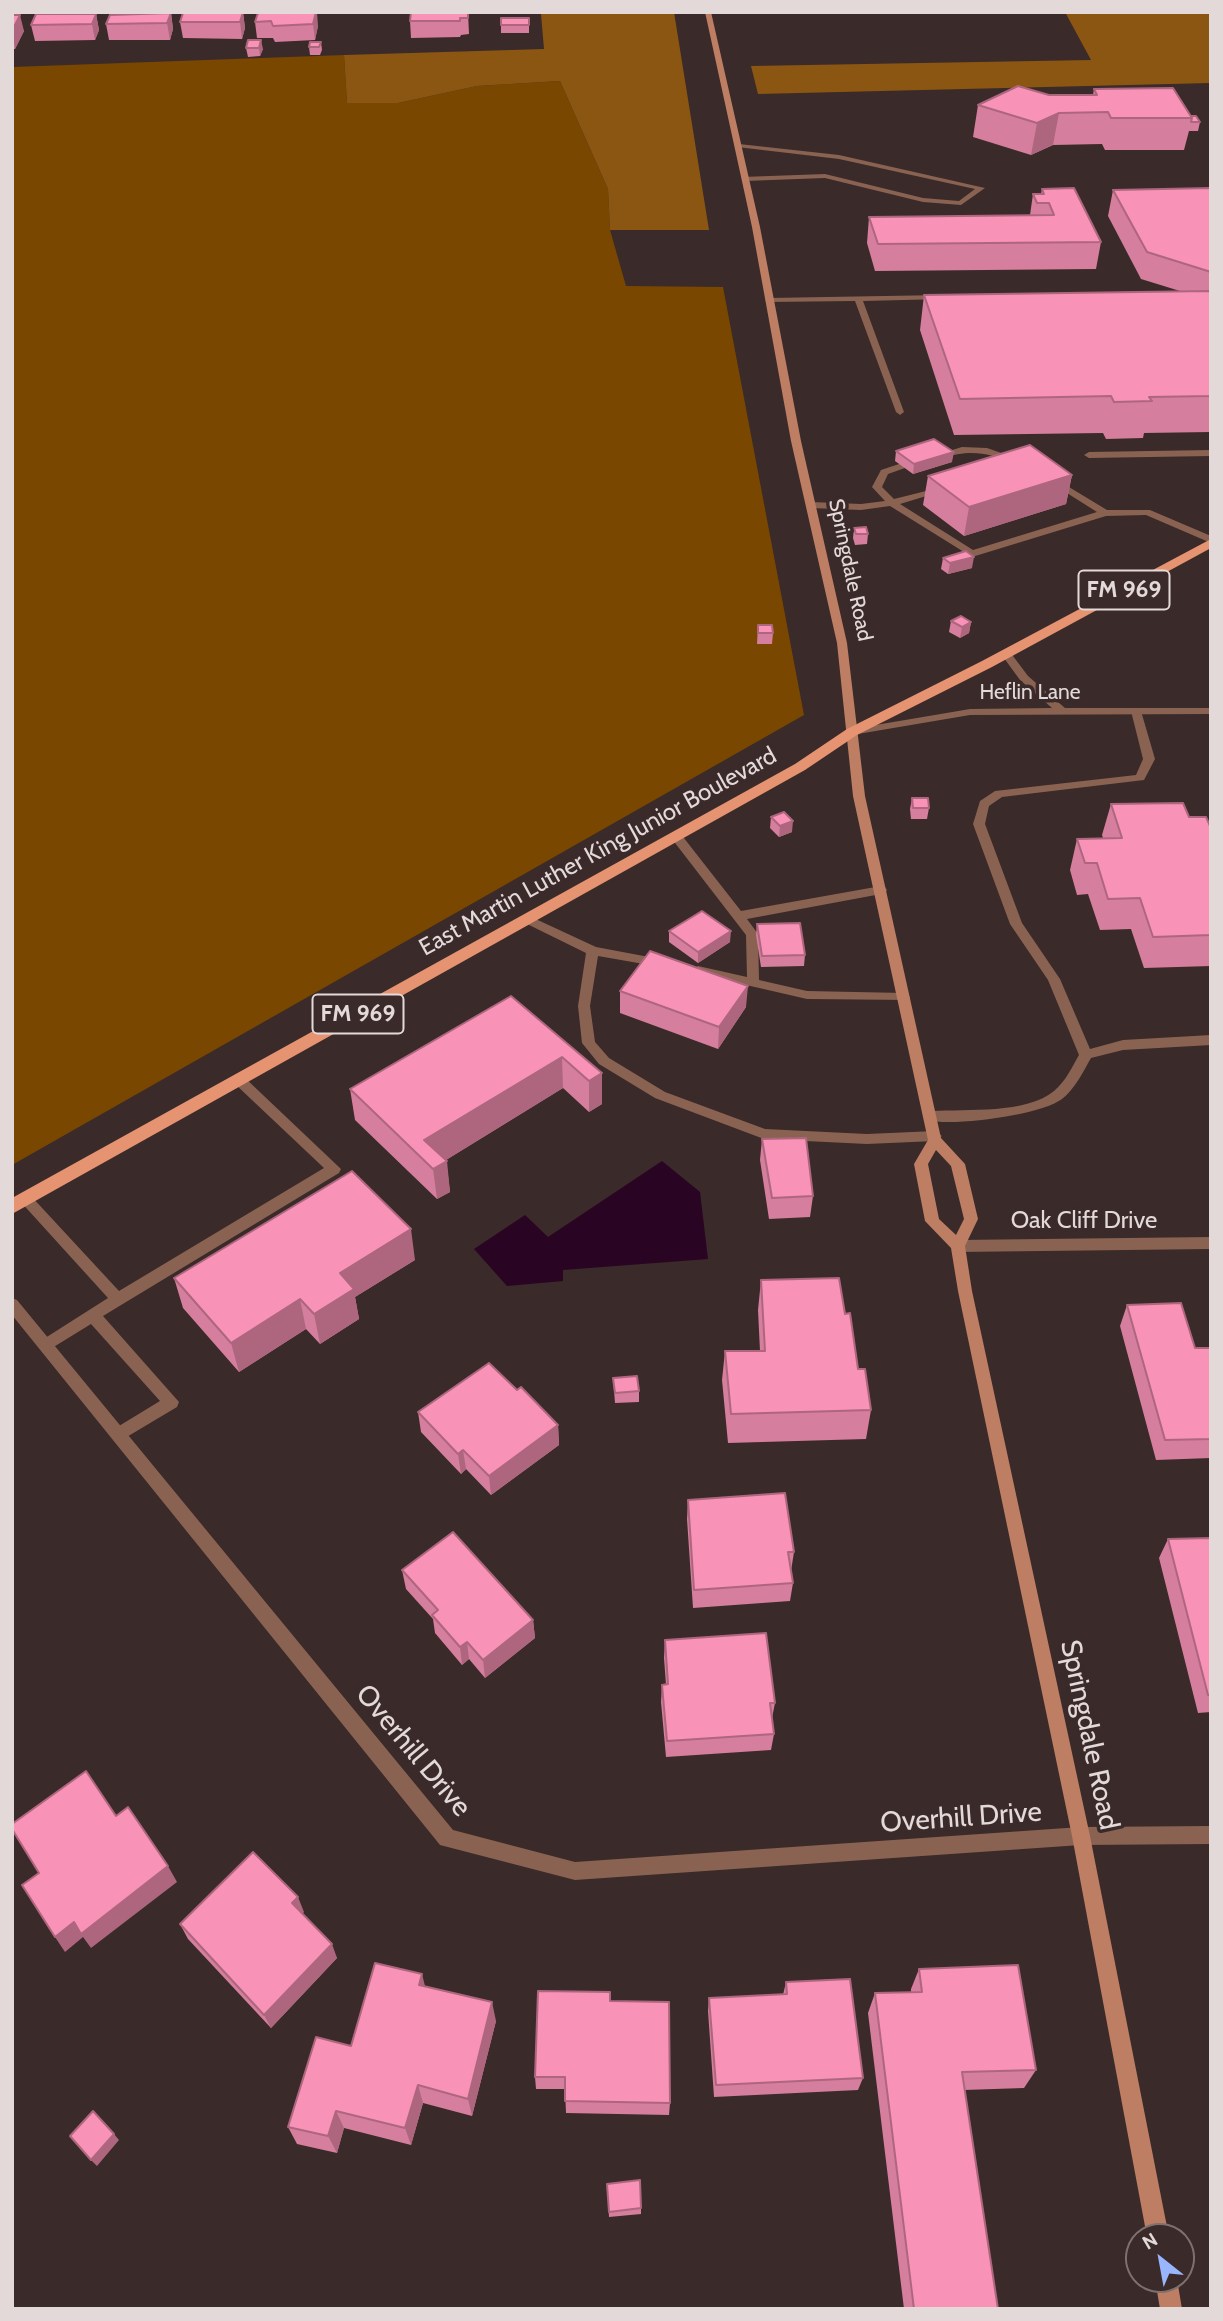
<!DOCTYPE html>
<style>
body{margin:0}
#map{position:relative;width:1223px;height:2321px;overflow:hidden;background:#3a2a29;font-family:Cabin,sans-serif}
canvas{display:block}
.frame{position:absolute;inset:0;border:14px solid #e4d9d9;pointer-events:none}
.north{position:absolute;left:1125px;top:2223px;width:70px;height:70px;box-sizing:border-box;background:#3a2a29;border:2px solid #7e706f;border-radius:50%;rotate:329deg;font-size:19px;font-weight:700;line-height:28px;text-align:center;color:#e4d9d9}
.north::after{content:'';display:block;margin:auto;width:24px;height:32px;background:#99b5fd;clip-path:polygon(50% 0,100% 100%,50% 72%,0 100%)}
</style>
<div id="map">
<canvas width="1223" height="2321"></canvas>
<div class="frame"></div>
<div class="north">N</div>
</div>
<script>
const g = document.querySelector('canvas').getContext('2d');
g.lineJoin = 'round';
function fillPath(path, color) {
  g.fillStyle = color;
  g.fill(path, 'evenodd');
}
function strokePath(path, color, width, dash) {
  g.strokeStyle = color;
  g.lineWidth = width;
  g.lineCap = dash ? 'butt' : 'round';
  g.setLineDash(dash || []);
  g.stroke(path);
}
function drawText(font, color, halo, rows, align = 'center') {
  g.font = font + ' Cabin,sans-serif';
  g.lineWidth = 7;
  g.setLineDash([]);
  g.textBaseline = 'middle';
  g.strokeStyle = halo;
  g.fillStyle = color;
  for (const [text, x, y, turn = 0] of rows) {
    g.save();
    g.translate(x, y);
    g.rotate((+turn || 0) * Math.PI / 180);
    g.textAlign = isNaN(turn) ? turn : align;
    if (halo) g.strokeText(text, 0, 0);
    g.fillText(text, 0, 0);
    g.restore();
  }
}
fillPath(new Path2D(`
 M344 55 347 103H398L477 86 560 81 608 189 610 230 626 286 723 287 804 715 12 1165V67Z`), '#794700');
fillPath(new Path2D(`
 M594 12H674L709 230H610L608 189 560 81 477 86 398 103H347L344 55 544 49 541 14Z
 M1065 12H1211V83L758 94 751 66 1091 60Z`), '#8b5612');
fillPath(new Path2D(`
 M662 1161 700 1192 708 1259 563 1270V1281L507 1286 474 1249 525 1215 548 1237Z`), '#2a0423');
fillPath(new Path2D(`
 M739 144 839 155 985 188 961 205 923 202 825 178 745 181 742 177 825 174 923 198 959 201 975 189 839 159 737 147Z
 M942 295H945V299L863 301 904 412 900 415 896 412 855 301 769 302 765 300 769 298Z
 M962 447 987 448 1021 460 1016 463C986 453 973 449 941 458L936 455Z
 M1211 450V456L1089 458 1084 455 1089 452Z
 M902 463 905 464V468L888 474 882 487 894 499 946 486V490L900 504 973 550 1097 512 1051 483V479L1054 478 1107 510H1150L1211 536V543L1146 515 1106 516 972 557 890 506 861 510 811 508 806 505 811 502 861 504 885 501 872 487 881 470Z
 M1136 708 1141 711 1155 759 1144 780 1002 797 989 806 985 824 1022 923 1060 979 1090 1049 1123 1040 1211 1035V1045L1123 1050 1091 1058C1083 1072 1075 1089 1062 1099 1041 1115 953 1127 927 1120L925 1116 932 1111C967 1109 1026 1114 1054 1091 1066 1081 1072 1067 1079 1055L1048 980 1010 924 973 824 980 801 995 791 1136 775 1143 759 1131 711Z
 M676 832 680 833 741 911 881 886 885 887 887 890 885 893 881 894 747 919 758 934 759 980 807 991 904 993 910 997 909 1000 807 999 694 973 692 970 698 966 747 977 746 935 672 839V833Z
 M527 915 596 947 665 960 667 963 665 966 661 967 598 956 590 1006 595 1042 609 1058 665 1092 765 1129 867 1134 935 1131 942 1136 935 1141 867 1144 764 1139 655 1098 599 1064 582 1043 578 1006 586 953 523 922 521 919Z
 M239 1075 244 1077 341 1169 339 1173 103 1316 179 1402 177 1407 120 1441 114 1439 112 1434 114 1429 160 1401 91 1324 52 1348 47 1350 42 1348 39 1344 42 1340 108 1298 19 1200 21 1196H31L119 1291 324 1168 234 1083 232 1080Z`), '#8a6251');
fillPath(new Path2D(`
 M1211 1237V1249L958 1252 953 1250 951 1246 953 1242 958 1240Z
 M12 1298 17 1300 453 1830 575 1862 1081 1827 1211 1826V1844L1081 1845 575 1880 440 1845 12 1315Z`), '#8a6251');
fillPath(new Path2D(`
 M1006 651 1010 652 1028 676 1065 708H1211V714L970 715 852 735 846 732 852 729 970 709 1052 708 1020 680 1001 654Z`), '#8a6251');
fillPath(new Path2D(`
 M705 12H711L760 227 801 441 847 643 865 796 941 1138 965 1164 978 1219 965 1246 972 1291 1090 1836 1169 2237H1147L1072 1836 958 1291 951 1248 925 1221 914 1164 928 1140 853 796 837 643 791 441 752 227ZM936 1150 951 1166 964 1219 956 1235 939 1219 928 1164Z
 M1155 2279H1177L1182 2309H1160Z`), '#bd7e63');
fillPath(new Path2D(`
 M1211 539V548L992 667 857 735 805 770 12 1214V1198L795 764 847 729 982 661Z`), '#e59370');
fillPath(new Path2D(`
 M243 12 245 28 242 39 183 38 180 22Z
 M267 12 318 26 315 40 275 42 273 38H257L255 22Z
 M468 12 469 34 461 35 460 37 411 38 410 21Z
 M171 13 173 29 170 40H109L106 24Z
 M96 14 99 30 95 40 35 41 31 25Z
 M12 15 24 31 15 49H12Z
 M501 18H529V33H501Z
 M248 40 263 49 260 56 248 57 246 48Z
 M321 42 322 50 320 55H310L309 47Z
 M1094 89 1191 116 1200 122 1198 131H1189L1184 150H1105L1102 144 1053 145 1031 155 973 137 978 105 1049 95H1093Z
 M1211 188V432L1144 433 1143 438 1106 439 1103 433 954 435 920 330 924 295 1180 291 1141 279 1108 216 1113 190Z
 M1042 189 1101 242 1096 269 875 271 867 243 869 217 1030 215 1033 194H1041Z
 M896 451 952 462 913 474 895 461Z
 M1072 475 1066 504 964 536 923 505 928 476Z
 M854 528 868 534 867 544 855 545 853 538Z
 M943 558 972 568 948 574 941 569Z
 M951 621 971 622 969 633 960 638 949 632Z
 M758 625 773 633 772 644H757Z
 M912 798 929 808 927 819H911L910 809Z
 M1111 804 1189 817 1211 828V966L1144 968 1131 929 1100 930 1088 894 1077 895 1070 870 1077 839 1103 838 1102 835Z
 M771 817 792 832 779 837 770 828Z
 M757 924 805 955 804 966 761 967 756 935Z
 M669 931 730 942 698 963 669 942Z
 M620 991 746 1007 718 1049 620 1013Z
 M511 996 602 1073V1104L589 1112 563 1088 446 1160 450 1192 437 1199 355 1120 350 1089Z
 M762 1139 813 1196 810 1217 769 1219 760 1160Z
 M415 1260 355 1297 359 1319 320 1344 306 1329 239 1372 183 1308 174 1278Z
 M761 1280 845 1314 858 1369 871 1410 866 1439 728 1443 722 1380 725 1351H760L758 1310Z
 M1127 1305 1195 1348H1211V1458L1156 1460 1120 1326Z
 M613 1378 639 1391V1402L615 1403Z
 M517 1390 558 1425 559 1445 491 1495 466 1469 461 1474 421 1432 418 1412Z
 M688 1500 794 1552 791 1571 793 1583 790 1601 693 1608 687 1519Z
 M1211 1538V1712L1198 1713 1159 1558 1168 1539Z
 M402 1570 533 1620 535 1638 485 1678 469 1659 462 1665 435 1633 433 1619 406 1589Z
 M665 1640 775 1703 772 1718 774 1734 771 1750 666 1757 661 1702 662 1685H666L664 1658Z
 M304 1912 302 1913 337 1958 271 2028 188 1939 180 1924Z
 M919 1969 1036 2070 1024 2088 964 2090 998 2309H904L868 2013 875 1993 911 1992V1989Z
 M786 1982 863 2078 858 2090 714 2097 708 2011 709 1998 783 1995Z
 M425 1987 496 2021 472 2116 423 2103 411 2145 344 2128 337 2153 297 2144 288 2127 351 2046Z
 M610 2001 670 2103 669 2115 566 2113 565 2089H536L535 2077Z
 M607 2184 641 2208V2214L609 2217Z`), '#d57e9d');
fillPath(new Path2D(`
 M243 12 245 28 242 39 240 22Z
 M316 12H317L318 26 315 40 313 24Z
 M171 13 173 29 170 40 167 23Z
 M96 14 99 30 95 40 92 24Z
 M20 15 24 31 15 49 12 31Z
 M261 40 263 49 260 56 259 48Z
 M1059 113 1053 145 1031 155 1037 123Z
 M954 452 952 462 913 474 914 464Z
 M1072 475 1066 504 964 536 969 507Z
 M974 557 972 568 948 574 950 563Z
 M971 622 969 633 960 638 962 627Z
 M793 821 792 832 779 837 780 826Z
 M731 931 730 942 698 963V952Z
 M748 986 746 1007 718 1049 719 1027Z
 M562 1057 563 1088 433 1168 424 1140Z
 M602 1073V1104L589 1112V1081Z
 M447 1161 450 1192 437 1199 433 1169Z
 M411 1229 415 1260 355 1297 359 1319 320 1344 314 1314 340 1273Z
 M300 1299 306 1329 239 1372 231 1343Z
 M558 1425 559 1445 491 1495 489 1476Z
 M463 1450 466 1469 461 1474 458 1454Z
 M533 1620 535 1638 485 1678 483 1660Z
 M467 1642 469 1659 462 1665 460 1647Z
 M168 1866 177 1882 91 1948 83 1937 65 1952 55 1937 74 1922Z
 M298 1897 304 1912 298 1918 292 1903Z
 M332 1944 337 1958 271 2028 264 2015Z
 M422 1974 427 1994 419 1985Z
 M492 2002 496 2021 472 2116 468 2099Z
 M418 2085 423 2103 411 2145 405 2128Z
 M336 2111 344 2128 337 2153 328 2136Z
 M114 2134 119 2140 97 2166 91 2160Z`), '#ae667f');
const building = new Path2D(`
 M243 12 240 22H180L183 13Z
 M316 12 313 24 273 26 271 21 255 22 258 13Z
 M411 12H468V18H460V21H410Z
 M171 13 167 23 106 24 110 15Z
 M36 14H96L92 24 31 25Z
 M12 15H20L12 31Z
 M501 18H529V25H501Z
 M248 40H261L259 48H246Z
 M310 42H321L319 47H309Z
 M1018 86 1049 95H1097L1094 89 1173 88 1192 118H1111L1108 112 1059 113 1037 123 978 105Z
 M1191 116H1196L1200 122H1191L1192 118Z
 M1074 188 1101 242 878 244 869 217 1054 215 1049 203H1037L1033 194H1044L1042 189Z
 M1211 188V272L1147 252 1113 190Z
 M1209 291 1211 294V396L1149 397 1152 401 1114 402 1111 396 960 399 924 295Z
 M934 439 954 452 914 464 896 451Z
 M1030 445 1072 475 969 507 928 476Z
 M866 527 868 534H856L854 528Z
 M966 551 974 557 950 563 943 558Z
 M961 616 971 622 962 627 951 621Z
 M758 625H772L773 633H758Z
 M912 798H928L929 808H913Z
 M1183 803 1189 817H1206L1211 828V935L1153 937 1140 898 1108 899 1097 863H1085L1077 839 1122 838 1111 804Z
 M784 812 793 821 780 826 771 817Z
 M702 911 731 931 698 952 669 931Z
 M800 923 805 955 762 956 757 924Z
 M650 951 748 986 719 1027 620 991Z
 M511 996 602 1073 589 1081 562 1057 424 1140 447 1161 433 1169 350 1089Z
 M806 1138 813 1196 772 1198 762 1139Z
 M352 1171 411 1229 340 1273 354 1289 314 1314 300 1299 231 1343 174 1278Z
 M839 1278 845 1314 850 1313 858 1369H865L871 1410 731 1414 725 1351H765L761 1280Z
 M1181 1303 1195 1348H1211V1439L1165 1440 1127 1305Z
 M489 1363 517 1390 521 1387 558 1425 489 1476 463 1450 458 1454 418 1412Z
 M637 1376 639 1391 615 1393 613 1378Z
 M785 1493 794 1552H788L793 1583 694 1590 688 1500Z
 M453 1532 533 1620 483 1660 467 1642 460 1647 432 1615 438 1610 402 1570Z
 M1211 1538V1695H1208L1168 1539Z
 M766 1633 775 1703H770L774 1734 667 1741 662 1685 668 1684 665 1640Z
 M86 1771 116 1816 128 1807 168 1866 81 1934 74 1922 55 1937 22 1885 39 1873 12 1829V1824Z
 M253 1852 298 1897 292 1903 332 1944 264 2015 180 1924Z
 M375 1963 422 1974 419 1985 492 2002 468 2099 418 2085 405 2128 336 2111 328 2136 288 2127 316 2037 351 2046Z
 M1018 1965 1036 2070 962 2072 998 2309H914L875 1993 922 1992 919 1969Z
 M850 1979 863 2078 716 2085 709 1998 787 1994 786 1982Z
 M538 1991 610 1992V2001L669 2002 670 2103 565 2101V2077H535Z
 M93 2111 114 2134 91 2160 70 2136Z
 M640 2180 641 2208 609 2212 607 2184Z`);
fillPath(building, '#f892b6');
strokePath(building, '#ae667f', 2);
drawText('21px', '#e4d9d9', '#3a2a29', [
 ["Springdale Road",850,570,78],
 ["Heflin Lane",1030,693]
]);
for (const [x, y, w] of [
 [1124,590,91],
 [358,1014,91]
]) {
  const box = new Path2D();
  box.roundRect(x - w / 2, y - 19.5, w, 39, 5);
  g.fillStyle = '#3a2a29';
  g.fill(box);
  strokePath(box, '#e4d9d9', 2);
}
drawText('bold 23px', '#e4d9d9', null, [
 ["FM 969",1124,590],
 ["FM 969",358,1014]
]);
drawText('24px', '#e4d9d9', '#3a2a29', [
 ["East Martin Luther King Junior Boulevard",598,852,-29],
 ["Oak Cliff Drive",1084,1221]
]);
drawText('28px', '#e4d9d9', '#3a2a29', [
 ["Springdale Road",1089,1735,78],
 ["Overhill Drive",413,1751,50],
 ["Overhill Drive",961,1818,-4]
]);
</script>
